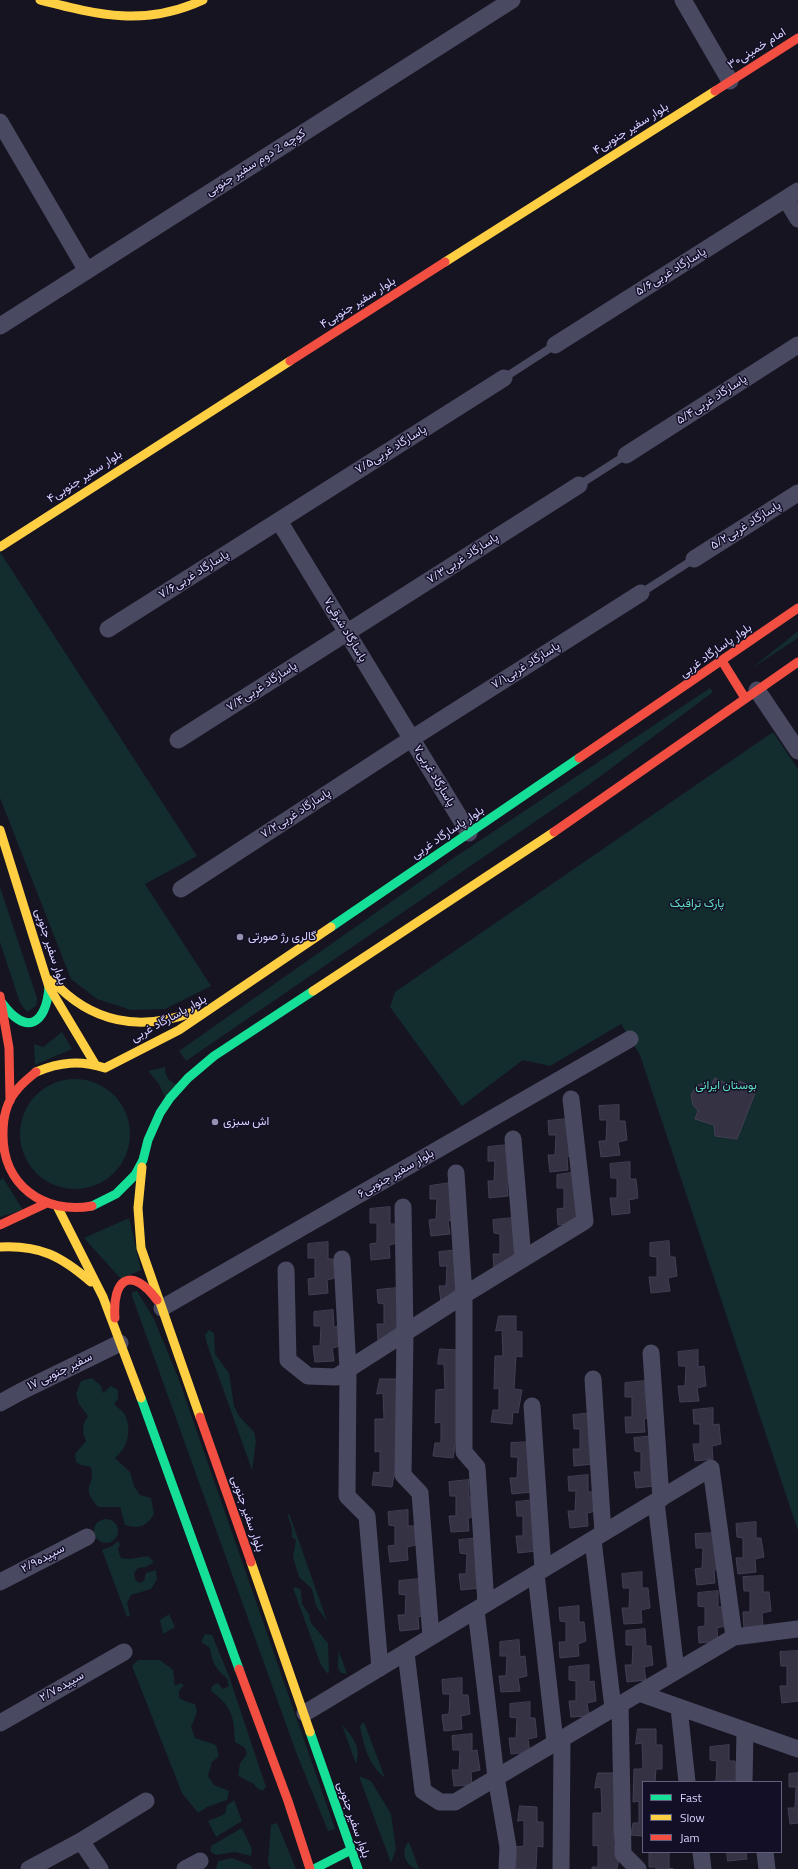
<!DOCTYPE html>
<meta charset="utf-8">
<style>
body{margin:0}
#map{position:relative;width:798px;height:1869px;overflow:hidden;background:#161421;font-family:"Titillium Web",sans-serif}
canvas{display:block}
.legend{position:absolute;left:642px;top:1781px;width:140px;height:72px;box-sizing:border-box;background:#130f26;border:1px solid #625e7d;margin:0;padding:5px 7px;list-style:none;font-size:12px;color:#d9d4ff}
.legend li{display:flex;align-items:center;gap:8px;height:20px}
.legend b{width:20px;border:1px solid #625e7d}
</style>
<div id="map">
<canvas width="798" height="1869"></canvas>
<ul class="legend">
<li><b style="height:5px;background:#16e098"></b>Fast</li>
<li><b style="height:5px;background:#ffcf43"></b>Slow</li>
<li><b style="height:5px;background:#f24e42"></b>Jam</li>
</ul>
</div>
<script>
const g = document.querySelector('canvas').getContext('2d');
g.lineJoin = 'round';
function fillPath(path, color) {
  g.fillStyle = color;
  g.fill(path, 'evenodd');
}
function strokePath(path, color, width, dash) {
  g.strokeStyle = color;
  g.lineWidth = width;
  g.lineCap = dash ? 'butt' : 'round';
  g.setLineDash(dash || []);
  g.stroke(path);
}
function drawText(font, color, halo, rows, align = 'center') {
  g.font = font + ' "Titillium Web",Vazirmatn,sans-serif';
  g.lineWidth = 3;
  g.setLineDash([]);
  g.textBaseline = 'middle';
  g.strokeStyle = halo;
  g.fillStyle = color;
  for (const [text, x, y, turn = 0] of rows) {
    g.save();
    g.translate(x, y);
    g.rotate((+turn || 0) * Math.PI / 180);
    g.textAlign = isNaN(turn) ? turn : align;
    if (halo) g.strokeText(text, 0, 0);
    g.fillText(text, 0, 0);
    g.restore();
  }
}
fillPath(new Path2D(`
 M0 552 197 856 145 884 211 986 165 1009 131 1010 97 999 71 979 0 798Z
 M798 631V638L752 668Z
 M710 688 713 692 590 784 186 1061 179 1051 455 857Z
 M773 732 798 769V1531L640 1055 621 1024 550 1066 523 1060 462 1106 390 1007 395 992Z
 M0 887 37 998 36 1006 27 1012 20 1003 0 942Z
 M62 1032 72 1049 35 1065 34 1044 43 1047Z
 M165 1067C165 1077 168 1080 177 1085L165 1097 159 1084 148 1071Z
 M20 1134a55 55 0 1 1 110 0a55 55 0 1 1-110 0Z
 M3 1178 23 1210 0 1217V1180Z
 M129 1218 141 1270 121 1279 84 1238Z
 M137 1291 154 1319 178 1377 335 1829 328 1831 296 1752 132 1296V1292Z
 M209 1330 214 1333 215 1354 229 1373 234 1406 239 1416 254 1432 256 1442 252 1470 207 1344 205 1335Z
 M92 1378 101 1386 103 1393 111 1386 118 1390V1399L114 1404C117 1407 123 1411 125 1415 132 1431 128 1447 115 1458L130 1472 134 1486 140 1495 151 1498 154 1514C146 1527 140 1529 125 1525L120 1507H98C79 1485 96 1488 91 1467L81 1465 76 1462 75 1454 86 1441C82 1431 82 1425 88 1416L79 1404 76 1394 81 1381Z
 M289 1513 327 1621 316 1606 312 1589 299 1577 293 1557 296 1540 292 1537V1528L288 1516Z
 M94 1531a12 12 0 1 1 24 0a12 12 0 1 1-24 0Z
 M118 1541 120 1544 118 1550 121 1558 130 1559 148 1556 154 1562 146 1567 138 1568 134 1573 135 1579 139 1583 144 1581 146 1573 156 1570 157 1579 151 1589 131 1595 127 1603 130 1616 127 1617 102 1550 112 1546Z
 M296 1587 301 1590 302 1604 309 1614 311 1623 328 1643 329 1673H327L321 1665 293 1588Z
 M169 1614 175 1627 163 1634 160 1620Z
 M205 1634 212 1635 229 1676 266 1787 262 1791 256 1787 254 1784 238 1776 240 1763 247 1754 245 1748 235 1742C234 1717 232 1706 211 1691L212 1686 218 1683 223 1689 229 1686 227 1678C216 1670 212 1662 210 1648L201 1642Z
 M338 1649 347 1674 341 1673C335 1665 340 1658 338 1649Z
 M138 1660H160L173 1670 175 1686 180 1683 184 1685 179 1691V1698L187 1702 195 1704 197 1712 191 1727 195 1738 216 1745 219 1756 212 1762 208 1776 214 1785 229 1791 227 1800 207 1807 198 1813 182 1793 132 1666Z
 M364 1722 385 1778C369 1766 363 1744 360 1726Z
 M342 1725C354 1737 361 1748 356 1764Z
 M359 1776 371 1781 391 1814 396 1849 391 1863Z
 M234 1800 242 1821 216 1837 208 1821 225 1814 227 1805Z
 M277 1823 296 1869H271L268 1863 271 1825Z
 M242 1828 252 1849 251 1856 235 1852 216 1855 211 1852V1846Z
 M409 1842 419 1869C406 1869 399 1850 409 1842Z
 M232 1858 250 1865 253 1869H216L218 1861Z`), '#132c2d');
const building = new Path2D(`
 M715 1078 736 1088 739 1081 757 1088 737 1139 715 1136 714 1125 695 1119 698 1111 693 1105 691 1095 696 1086 703 1083 711 1085Z
 M619 1105V1121H625L627 1140 618 1142 620 1155 601 1157 599 1141H606L607 1120H600L599 1106Z
 M568 1119 576 1155 567 1157 568 1170 550 1172 548 1155H555L556 1135H549L548 1121Z
 M508 1145 515 1181 507 1183 508 1196 489 1198 488 1181H494L495 1161H488V1147Z
 M630 1162V1179H636L638 1198 629 1200 630 1213 612 1215 610 1198H617V1178H611L610 1164Z
 M577 1172V1223L558 1225 557 1209 564 1208V1188H557V1175Z
 M450 1183 457 1219 448 1221 450 1234 431 1236 429 1220 436 1219 437 1199H430V1186Z
 M390 1207V1224H395L397 1243 389 1245 390 1258 371 1260 370 1244 377 1243V1223H370V1209Z
 M513 1218 520 1253 512 1255 513 1268 494 1270 493 1254H500V1234L494 1233 493 1220Z
 M669 1241 670 1257H675L677 1276 668 1278 670 1291 651 1293 649 1277H657V1257L650 1256V1243Z
 M328 1242V1259H333L335 1278 327 1280 328 1293 309 1295 308 1279 315 1278V1258H308V1244Z
 M459 1250V1301L441 1302 439 1286H446L447 1266H440L439 1252Z
 M397 1288 405 1324 396 1326 397 1338 378 1340 377 1324H384V1304L378 1303 377 1290Z
 M333 1310 334 1327 339 1326 341 1346 332 1348 334 1361 315 1362 313 1346H320L321 1326H314V1312Z
 M499 1316H516V1331L522 1332V1357L516 1356 514 1389 522 1390 518 1413 513 1412 512 1424 491 1422 493 1410H499V1388L494 1389 495 1356H503L502 1330 496 1331Z
 M440 1349 457 1350 460 1446 455 1445 453 1458 433 1456 435 1443H441V1422L435 1423 436 1390 445 1389 444 1364H438Z
 M698 1350V1367L704 1366 706 1386 697 1388 699 1401 680 1402 678 1386H685L686 1366H679L678 1352Z
 M380 1379H397L399 1475H394L392 1487 372 1485 374 1472 380 1473V1451L375 1452V1419H384L383 1393 377 1394Z
 M645 1381V1398L650 1397 652 1417 644 1419 645 1432 626 1433 625 1417H632V1397H625V1383Z
 M713 1408V1425L719 1424 721 1444 712 1446 713 1459 695 1461 693 1444H700V1424H694L693 1410Z
 M593 1413V1464L574 1466 573 1449H580V1429H574L573 1415Z
 M654 1436V1486L636 1488 634 1472H641V1452L635 1451 634 1438Z
 M531 1442V1492L512 1494 510 1478H517L518 1457H511V1443Z
 M588 1475V1492H594L596 1511 587 1513 588 1526 570 1528 568 1511H575L576 1491H569L568 1477Z
 M469 1480V1497L475 1496 477 1516 468 1518 469 1531 451 1532 449 1516H456V1496H450L449 1482Z
 M536 1500V1551L518 1553 516 1536H523V1516H517L516 1502Z
 M408 1510V1526H414L416 1545 407 1547 408 1560 390 1562 388 1546 395 1545V1526L389 1525 388 1512Z
 M756 1522V1538H761L764 1557 755 1559 756 1572 738 1574 736 1558H743V1538L737 1537 736 1524Z
 M715 1533 723 1568 714 1570 715 1583 697 1585 695 1569 702 1568 703 1548H696L695 1534Z
 M479 1538V1588L461 1590 459 1574H466L467 1554 460 1553 459 1540Z
 M642 1572V1588H648L650 1608 641 1610 642 1623 624 1624 622 1608H629L630 1588H623L622 1574Z
 M763 1576V1592H769L771 1611 762 1613 763 1626 744 1628 743 1612H750V1591H744L743 1577Z
 M419 1579V1595H424L426 1614 418 1617 419 1629 400 1631 398 1615H405L406 1595 399 1594V1581Z
 M718 1591V1607H723L725 1626 717 1628 718 1641 699 1643 698 1627 705 1626V1607L698 1606V1593Z
 M579 1606V1622H584L586 1641 578 1644 579 1656 560 1658 559 1642H566V1622L560 1621 559 1608Z
 M645 1629 646 1646H651L653 1665 644 1667 646 1680 627 1682 625 1665H632L633 1645H626V1631Z
 M519 1640 520 1657 525 1656 527 1676 518 1678 520 1691 501 1692 499 1676H506L507 1656H500V1642Z
 M798 1651V1701L782 1703 780 1686H787V1666H781L780 1652Z
 M589 1665V1682L594 1681 596 1701 587 1703 589 1716 571 1717 569 1701H576V1681L569 1680V1667Z
 M462 1678V1695H468L470 1714 461 1716 462 1729 444 1731 442 1715 449 1714 450 1694H443L442 1680Z
 M530 1702V1718H535L537 1737 528 1739 530 1752 511 1754 509 1738H516L517 1718 510 1717V1704Z
 M638 1729H656V1745H662V1769H656L655 1782H643V1836L631 1835 633 1823H639V1801L633 1802 634 1769H643L642 1743 636 1744Z
 M472 1734V1751L477 1750 480 1770 471 1772 472 1785 454 1786 452 1770H459L460 1750H453L452 1736Z
 M729 1745V1761H735L737 1780 709 1782 716 1781 717 1761 710 1760V1747Z
 M598 1773H615L613 1846 621 1847 617 1869H592V1867H598V1845L593 1846V1813H602L601 1787 595 1788Z
 M798 1773V1823L790 1824 788 1808H795L796 1787H789V1774Z
 M520 1806 537 1807V1822H543V1847L537 1846 536 1869H516V1847L524 1846V1820L518 1821Z
 M669 1852V1868L674 1869H656V1867H649V1853Z
 M727 1852H746L747 1859 728 1861Z`);
fillPath(building, '#343243');
strokePath(building, '#433f54', 1);
strokePath(new Path2D(`
 M504 378 555 345
 M579 485 626 455
 M641 593 694 559`), '#4a4962', 8);
strokePath(new Path2D(`
 M683 0 730 81
 M0 122 87 271
 M786 199 798 219
 M0 326 512 0
 M555 345 798 191
 M626 455 798 345
 M279 521 469 833
 M694 559 798 493
 M108 629 504 378
 M757 690 798 751
 M178 740 579 485
 M181 889 411 739 641 593
 M513 1139 523 1259
 M456 1173 464 1295V1452L477 1467 486 1604
 M403 1207 405 1334 403 1475 420 1493 431 1637
 M342 1259 348 1370 347 1496 367 1516 380 1668
 M286 1270 288 1360 308 1376 336 1377 464 1295 585 1221 571 1099
 M162 1308 630 1039
 M651 1353 661 1499
 M593 1379 603 1533
 M0 1403 20 1392 120 1343
 M532 1406 543 1569
 M656 1502 676 1671
 M593 1540 613 1708
 M536 1574 555 1742
 M0 1582 87 1537
 M476 1610 496 1777 508 1847 507 1869
 M406 1653 423 1791 440 1802H455L734 1637 798 1629
 M639 1693 798 1749
 M620 1704 623 1854 638 1869
 M679 1708 687 1782
 M305 1713 711 1468 734 1637
 M0 1723 124 1652
 M744 1782 745 1731
 M81 1841 100 1869
 M701 1852 703 1869
 M765 1852 767 1869
 M29 1869 81 1841 146 1801
 M185 1869 200 1861
 M561 1869 562 1738`), '#4a4962', 17);
strokePath(new Path2D(`
 M331 927 579 758
 M2 1003C27 1037 46 1024 49 987
 M92 1206 116 1194 135 1175 143 1160 148 1140 160 1113 170 1098 188 1078 214 1056 313 991
 M141 1398 239 1669
 M310 1732 358 1869
 M314 1869 351 1850`), '#16e098', 9);
strokePath(new Path2D(`
 M40 0C99 15 145 27 203 0
 M445 262 715 91
 M0 547 290 361
 M0 830 49 987 95 1064
 M52 980C91 1023 140 1032 193 1012
 M313 991 554 832
 M36 1072C60 1062 80 1060 105 1068L179 1030 331 927
 M142 1167 138 1208 141 1248 200 1417
 M57 1206 103 1297 141 1398
 M0 1247C40 1245 61 1256 91 1282
 M251 1562 310 1732`), '#ffcf43', 9);
strokePath(new Path2D(`
 M715 91 798 38
 M290 361 445 262
 M722 661 745 698
 M579 758 798 608
 M554 832 798 662
 M0 996 9 1048 10 1101
 M36 1072C29 1078 22 1083 16 1091 7 1102 3 1118 3 1133 2 1185 44 1215 92 1206
 M0 1225 47 1203
 M115 1318C112 1279 131 1265 157 1300
 M200 1417 251 1562
 M239 1669 288 1801 310 1869`), '#f24e42', 9);
for (const [x, y, r, color] of [
 [240,937,4,"#9591b1"],
 [215,1122,4,"#9591b1"]
]) {
  const dot = new Path2D();
  dot.arc(x, y, r, 0, 2 * Math.PI);
  g.fillStyle = color;
  g.fill(dot);
  strokePath(dot, '#130f26', 1.5);
}
drawText('12px', '#d9d4ff', '#130f26', [
 ["امام خمینی۳۰",757,49,-32],
 ["بلوار سفیر جنوبی۴",631,129,-32],
 ["کوچه 2 دوم سفیر جنوبی",256,163,-32],
 ["پاسارگاد غربی۵/۶",671,272,-32],
 ["بلوار سفیر جنوبی۴",358,303,-32],
 ["پاسارگاد غربی۵/۴",712,400,-33],
 ["پاسارگاد غربی۷/۵",391,450,-32],
 ["بلوار سفیر جنوبی۴",85,477,-33],
 ["پاسارگاد غربی۵/۲",746,526,-32],
 ["پاسارگاد غربی۷/۳",463,559,-33],
 ["پاسارگاد غربی۷/۶",194,575,-32],
 ["پاسارگاد شرقی۷",345,630,59],
 ["بلوار پاسارگاد غربی",716,651,-35],
 ["پاسارگاد غربی۷/۱",526,666,-32],
 ["پاسارگاد غربی۷/۴",262,687,-33],
 ["پاسارگاد غربی۷",434,776,59],
 ["پاسارگاد غربی۷/۲",296,814,-33],
 ["بلوار پاسارگاد غربی",448,833,-34],
 ["بلوار سفیر جنوبی",50,947,72],
 ["بلوار پاسارگاد غربی",169,1019,-29],
 ["بلوار سفیر جنوبی۶",396,1174,-30],
 ["سفیر جنوبی ۱۷",60,1372,-26],
 ["بلوار سفیر جنوبی",247,1514,71],
 ["سپیده۲/۹",43,1559,-28],
 ["سپیده۲/۷",62,1687,-30],
 ["بلوار سفیر جنوبی",353,1820,71]
]);
drawText('12px', '#5fe0c0', '#130f26', [
 ["پارک ترافیک",697,904],
 ["بوستان ایرانی",726,1086]
]);
drawText('12px', '#d9d4ff', '#130f26', [
 ["گالری رژ صورتی",248,937],
 ["اش سبزی",223,1122]
], 'left');
</script>
